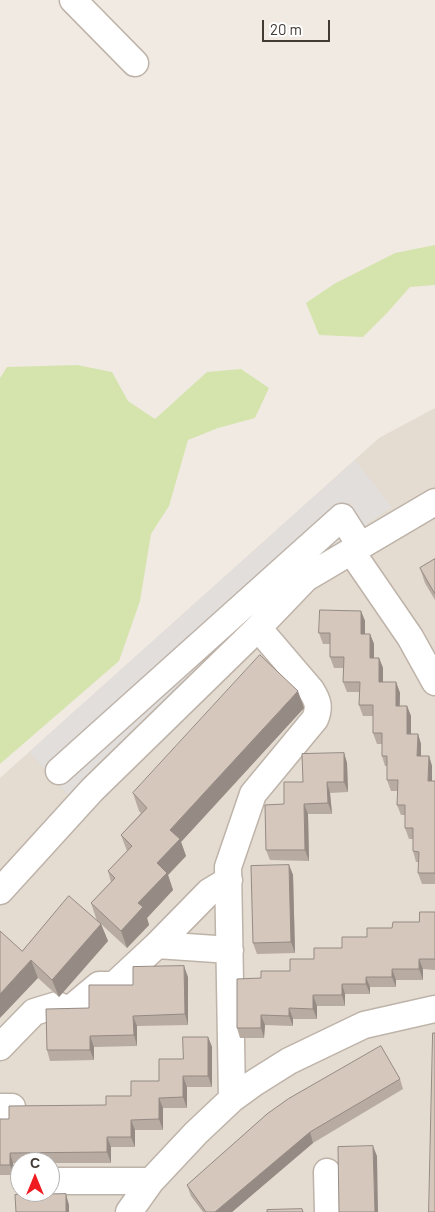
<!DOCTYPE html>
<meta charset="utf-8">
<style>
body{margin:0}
#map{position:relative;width:435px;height:1212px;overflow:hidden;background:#f1eae3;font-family:Barlow,sans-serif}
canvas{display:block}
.north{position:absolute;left:10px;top:1152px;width:50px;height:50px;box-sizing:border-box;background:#fff;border:1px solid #b3b0ae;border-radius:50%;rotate:0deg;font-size:14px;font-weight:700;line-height:20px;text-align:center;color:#423a34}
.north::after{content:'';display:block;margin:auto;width:18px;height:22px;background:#f01b20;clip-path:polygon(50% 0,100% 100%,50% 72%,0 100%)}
.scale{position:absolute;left:262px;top:20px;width:68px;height:22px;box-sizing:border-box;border:2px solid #423a34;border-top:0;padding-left:6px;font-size:15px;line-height:18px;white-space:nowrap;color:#423a34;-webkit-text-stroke:4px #fff;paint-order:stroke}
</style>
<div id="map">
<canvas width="435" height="1212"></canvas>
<div class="north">С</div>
<div class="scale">20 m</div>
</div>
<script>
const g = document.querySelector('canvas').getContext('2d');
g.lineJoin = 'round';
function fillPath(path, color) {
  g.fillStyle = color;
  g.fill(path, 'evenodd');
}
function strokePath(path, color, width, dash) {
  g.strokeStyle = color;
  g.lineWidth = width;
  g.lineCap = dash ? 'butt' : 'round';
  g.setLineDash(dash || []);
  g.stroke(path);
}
fillPath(new Path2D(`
 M435 408V1212H0V778L379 438ZM20 1162H50V1192H20Z`), '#e4dbd1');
fillPath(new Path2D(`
 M435 245V285L410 287 387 313 363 337 319 335 306 303 334 284 395 253Z
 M77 365 112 372 128 401 155 419 207 372 241 369 269 388 255 418 218 428 188 440 169 506 151 534 140 601 119 661 0 764V378L7 367Z`), '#d5e4ad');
fillPath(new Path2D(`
 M355 460 392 507 312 561 70 797 29 752Z`), '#e1dedb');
const minor = new Path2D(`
 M73 0 135 63
 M351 551 410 637 435 682
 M59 771 342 517 360 545
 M0 891 92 790 258 628 306 578 435 502
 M157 945 230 950
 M0 1047 34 1012 57 1005 69 1010 99 985H114L157 945 209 892 229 880
 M232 1099 228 867 253 794 315 719C320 707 318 701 311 690L258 628
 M0 1107H12
 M327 1172 328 1212
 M50 1181H151
 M129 1212 151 1181 196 1133 232 1099 254 1083 289 1061 364 1025 435 1009`);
strokePath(minor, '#beb3a9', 29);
strokePath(minor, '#fff', 26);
fillPath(new Path2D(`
 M435 559V600L425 583 420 568Z
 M361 611 365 621V634H370L374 644V658H379L383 668V682H396L400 693V706H407L411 716V734H418L421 744V756H429L432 766V781H435V884H422L418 873 419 862H416L413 851V839H409L405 828V815H401L397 805 398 791H391L387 780V766H385L382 756V744H377L373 733V716H363L359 705 360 692H347L343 682 344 668H334L330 657V644H323L319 633Z
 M304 708 181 842 186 856 168 875 173 890 147 918 149 925 127 948 101 924 108 941 59 997 38 978 22 951 97 921 91 903 111 882 108 871 127 851 121 835 141 813 139 811 133 793Z
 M344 753 347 763 348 792 330 793 332 814H308L309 861 270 860 266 850 284 804 303 782Z
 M289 865 293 875 295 953 257 954 253 943Z
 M435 912V970L423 969V980H396V987H370V994H345V1006H317V1019H293V1026L265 1025 264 1038H240L237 1028 261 978 290 971 314 959 367 937 392 928 419 922Z
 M188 977V1025L137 1026V1046L94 1047V1060L50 1061 47 1050 89 1008 133 985Z
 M208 1037 212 1047V1087H187V1108H163V1130H135V1147H111V1163H50V1162H20V1163H13L14 1175H0V1119H9L106 1105 131 1096 159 1081Z
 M400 1079 403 1089 313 1143 232 1212H203L191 1196 187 1185Z`), '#b7aba2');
fillPath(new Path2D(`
 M361 611 365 621V644L361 634Z
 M370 634 374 644V668L370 658Z
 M379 658 383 668V693L379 682Z
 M396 682 400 693 399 716 396 706Z
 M298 691 304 708 181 842 186 856 168 875 173 890 147 918 149 925 127 948 121 931 138 903 157 863 170 830Z
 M407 706 411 716V744L407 734Z
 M418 734 421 744V766L417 756Z
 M344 753 347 763 348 792 344 782Z
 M429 756 432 766V791L428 781Z
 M327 782 330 793 332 814 328 803Z
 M304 804 308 814 309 861 305 850Z
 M289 865 293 875 295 953 291 942Z
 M101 924 108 941 59 997 52 980Z
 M419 959 423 969V980L419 969Z
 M31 960 38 978 0 1018V994Z
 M184 966 188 977V1025L185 1014Z
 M392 969 396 980V987L392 977Z
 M366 977 370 987V994L366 984Z
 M342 984 345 994V1006L342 995Z
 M313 995 317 1006V1019L313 1009Z
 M289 1008 293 1019V1026L289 1016Z
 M261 1015 265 1025 264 1038 261 1028Z
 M133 1016 137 1026V1046L134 1035Z
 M90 1036 94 1047V1060L90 1050Z
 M208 1037 212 1047V1087L208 1076Z
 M183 1076 187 1087V1108L183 1097Z
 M159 1098 163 1108V1130L159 1119Z
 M131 1120 135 1130V1147L131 1137Z
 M310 1132 313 1143 232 1212H215Z
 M107 1137 111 1147V1163L107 1152Z
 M373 1146 377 1156 378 1212H375Z
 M10 1153 13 1163 14 1175 10 1165Z
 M66 1194 69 1205V1212H66Z`), '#958b84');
const building = new Path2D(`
 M435 559V594L420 568Z
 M320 610 361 611V634H370V658H379V682H396V706H407V734H418L417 756H429L428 781H435V873H418L419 852 413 851V828H405V805H397L398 780H387V756H382V733H373V705H359L360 682H343L344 657H330V633H319Z
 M260 655 298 691 170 830 180 839 157 863 167 873 138 903 143 907 121 931 91 903 115 878 108 871 132 846 121 835 147 808 133 793Z
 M344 753V782H327L328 803 304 804 305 850H266L265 805 284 804V782H303L302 754Z
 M289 865 291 942 253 943 251 866Z
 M69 896 101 924 52 980 31 960 0 994V931L22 951Z
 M420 912H435V959H419V969H392V977H366V984H342V995H313V1009L289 1008V1016L261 1015V1028H237V979L261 978V971H290V959H314V948H342V937H367V928H392L393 922H419Z
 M184 966 185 1014 133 1016 134 1035 90 1036V1050H47L46 1009 89 1008V985H133V967Z
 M433 1033H435V1212H429Z
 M183 1037H208V1076H183V1097L159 1098V1119L131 1120V1137H107V1152L10 1153V1165H0V1119H9V1106L106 1105V1096H131V1081H159V1059H183Z
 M381 1046 400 1079 310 1132 215 1212H206L187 1185 267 1114 288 1099Z
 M373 1146 375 1212H339L338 1147Z
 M66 1194V1212H16L15 1195Z
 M302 1209 303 1212H267V1210Z`);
fillPath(building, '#d5c7bc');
strokePath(building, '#958b84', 1);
</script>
